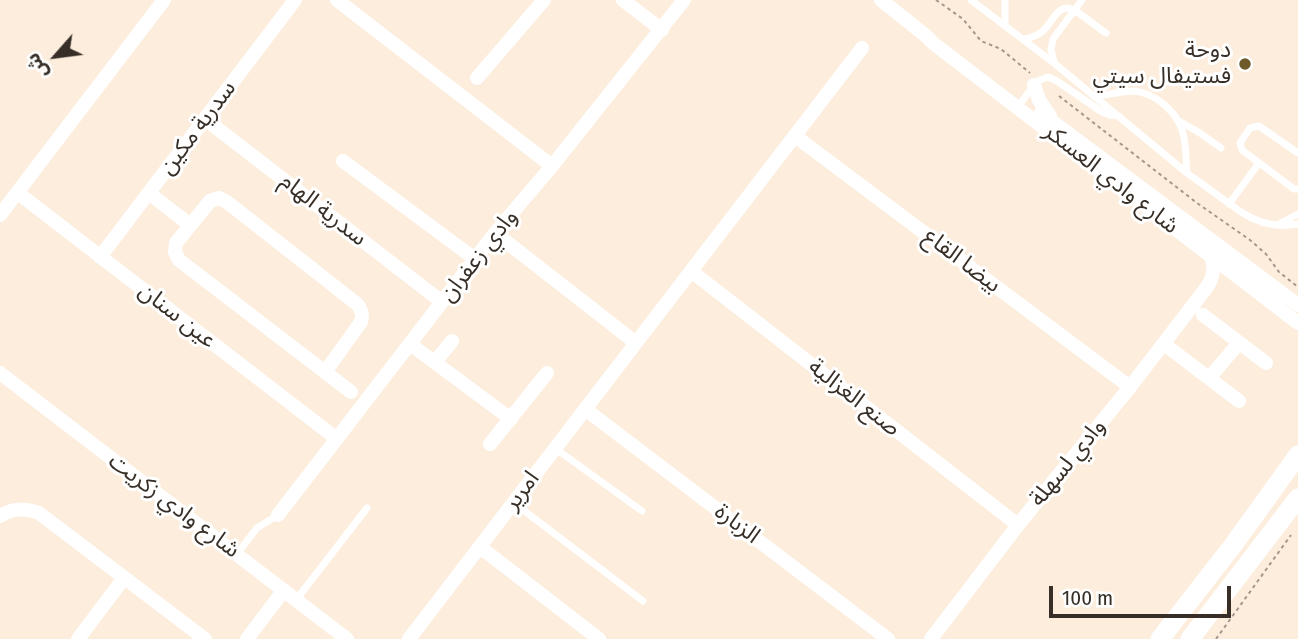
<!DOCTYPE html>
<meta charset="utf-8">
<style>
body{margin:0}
#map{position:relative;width:1298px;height:639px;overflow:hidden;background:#fdeddd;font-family:"Fira Sans Condensed","Noto Sans Arabic",sans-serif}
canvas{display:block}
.north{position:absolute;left:21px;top:21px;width:70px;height:70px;-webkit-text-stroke:5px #fff;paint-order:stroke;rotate:242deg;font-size:19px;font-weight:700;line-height:28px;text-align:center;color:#372f27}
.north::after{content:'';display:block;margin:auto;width:24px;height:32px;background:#372f27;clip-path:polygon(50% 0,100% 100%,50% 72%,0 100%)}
.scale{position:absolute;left:1049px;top:586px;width:182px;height:32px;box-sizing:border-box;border:4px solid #372f27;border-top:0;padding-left:9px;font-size:21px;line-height:24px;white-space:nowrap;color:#372f27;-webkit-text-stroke:5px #fff;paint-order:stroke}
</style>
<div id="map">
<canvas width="1298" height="639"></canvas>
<div class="north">ش</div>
<div class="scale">100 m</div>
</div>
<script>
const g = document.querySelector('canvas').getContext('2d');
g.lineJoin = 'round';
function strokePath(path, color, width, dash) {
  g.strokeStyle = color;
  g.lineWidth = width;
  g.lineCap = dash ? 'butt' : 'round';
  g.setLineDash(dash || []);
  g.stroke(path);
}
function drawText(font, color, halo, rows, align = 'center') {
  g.font = font + ' "Fira Sans Condensed","Noto Sans Arabic",sans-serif';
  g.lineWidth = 6;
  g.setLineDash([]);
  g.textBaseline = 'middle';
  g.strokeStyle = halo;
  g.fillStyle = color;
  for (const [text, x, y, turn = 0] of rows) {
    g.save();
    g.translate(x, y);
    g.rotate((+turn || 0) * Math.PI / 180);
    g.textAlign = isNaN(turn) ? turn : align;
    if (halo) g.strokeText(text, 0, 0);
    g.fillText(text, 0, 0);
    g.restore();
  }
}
strokePath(new Path2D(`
 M936 0 963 19 981 41 1001 49 1030 73
 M1059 96 1197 203 1250 240 1266 254 1279 272 1298 287
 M1216 639 1291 535`), '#a4988c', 2, [3.5, 3.5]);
strokePath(new Path2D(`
 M971 0 1054 63 1187 173 1241 212C1258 223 1278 228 1298 224
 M1005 26V0
 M1023 39C1031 38 1038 36 1044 30 1052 22 1059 2 1073 10 1085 16 1095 26 1106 33
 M1054 62 1051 50 1053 39 1082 0
 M1095 96C1108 95 1122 91 1134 91 1157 93 1181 115 1184 138 1186 149 1186 160 1187 172
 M1018 107 1034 85 1040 80 1048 77 1057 81 1102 112 1109 115 1119 116
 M1177 120 1200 133 1221 148
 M1298 153 1259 126 1250 128 1240 143 1242 150 1294 189H1298
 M1229 204 1259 163
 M1277 225 1298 214
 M556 449 642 511
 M514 503 643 601
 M237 554 257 528 278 515
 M296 600 367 508`), '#fff', 7);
strokePath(new Path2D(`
 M337 0 552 166
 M623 0 662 30
 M881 0 925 35 933 43 1298 323
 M477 78 544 0
 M1034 85 1039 100 1050 116
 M1041 113 1298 305
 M205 119 442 302
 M795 136 1130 387
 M343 161 475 259
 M18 193 337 439
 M149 193 190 225
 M0 215 164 0
 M495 233 636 343
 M100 257 295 0
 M691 271 1018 525
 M1203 315 1266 363
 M410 344 511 419
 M1164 344 1239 401
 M435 362 452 341
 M325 372 361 322C363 315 362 310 357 304L227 202 219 198 210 201 176 243 175 252 179 260 351 392
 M0 373 347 639
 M1209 378 1239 343
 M585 409 888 639
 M490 444 547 373
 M278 515 495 233 552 166 684 0
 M0 516C13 508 24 508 39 513L205 639
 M480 547 599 639
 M78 639 124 578
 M247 639 284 590
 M409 639 862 48
 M931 639 1018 525 1130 387 1207 287C1214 277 1215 268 1211 256`), '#fff', 14);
strokePath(new Path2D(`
 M1160 639 1234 544 1298 455
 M1190 639 1298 498`), '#fff', 19);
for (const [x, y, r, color] of [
 [1245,64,7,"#6f5b2a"]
]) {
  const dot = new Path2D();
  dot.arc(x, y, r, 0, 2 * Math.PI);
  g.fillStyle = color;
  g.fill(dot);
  strokePath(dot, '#fff', 2.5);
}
drawText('23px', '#372f27', '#fff', [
 ["دوحة",1231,51],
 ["فستيفال سيتي",1231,77]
], 'right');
drawText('23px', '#372f27', '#fff', [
 ["سدرية مكين",198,128,-53],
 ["شارع وادي العسكر",1111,179,38],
 ["سدرية الهام",323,210,38],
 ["وادي زعفران",479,256,-52],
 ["بيضا القاع",962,261,37],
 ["عين سنان",177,316,38],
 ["صنع الغزالية",854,398,38],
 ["وادي لسهلة",1068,463,-51],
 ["امرير",522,491,-53],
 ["شارع وادي زكريت",174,506,37],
 ["الزبارة",737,524,37]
]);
</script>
